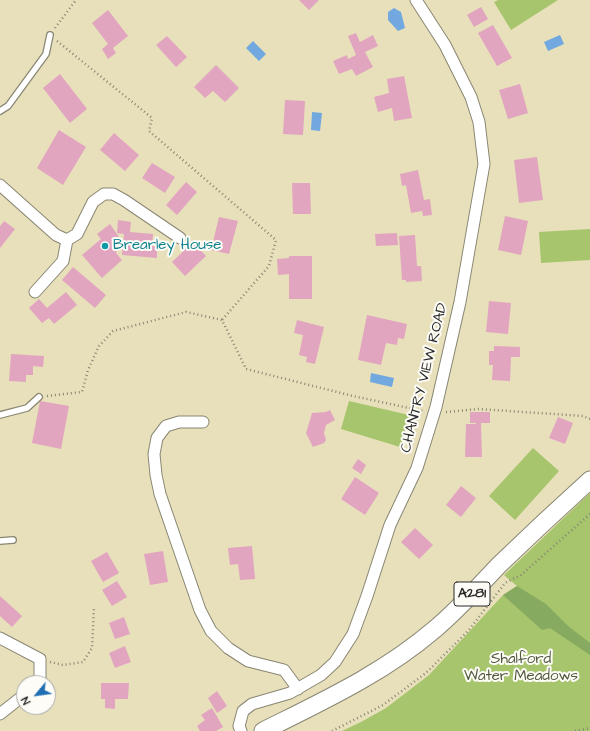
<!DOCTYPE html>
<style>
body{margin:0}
#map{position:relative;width:590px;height:731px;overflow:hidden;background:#e7e0bb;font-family:"Architects Daughter",sans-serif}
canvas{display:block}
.north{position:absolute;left:16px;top:675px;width:40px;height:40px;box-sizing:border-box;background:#fdfcf7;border:1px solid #a9a8a5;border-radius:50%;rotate:241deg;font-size:11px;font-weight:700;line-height:16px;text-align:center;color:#2b2b2b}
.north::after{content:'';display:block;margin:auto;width:14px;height:18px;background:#1f6fb2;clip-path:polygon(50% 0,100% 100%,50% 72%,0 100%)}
</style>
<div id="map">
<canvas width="590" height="731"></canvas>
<div class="north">N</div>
</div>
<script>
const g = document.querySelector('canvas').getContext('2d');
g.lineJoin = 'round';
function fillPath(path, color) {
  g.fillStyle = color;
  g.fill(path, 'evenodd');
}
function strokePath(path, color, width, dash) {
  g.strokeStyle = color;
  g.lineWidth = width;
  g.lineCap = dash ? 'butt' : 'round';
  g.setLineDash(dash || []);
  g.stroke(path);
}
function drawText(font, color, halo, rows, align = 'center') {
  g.font = font + ' "Architects Daughter",sans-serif';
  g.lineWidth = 4;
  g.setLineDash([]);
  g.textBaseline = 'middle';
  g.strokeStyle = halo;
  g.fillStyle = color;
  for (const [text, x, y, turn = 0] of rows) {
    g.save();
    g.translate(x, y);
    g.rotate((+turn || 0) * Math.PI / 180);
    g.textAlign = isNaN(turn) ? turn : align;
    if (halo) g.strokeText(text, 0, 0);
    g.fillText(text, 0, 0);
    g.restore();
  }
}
fillPath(new Path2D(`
 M498 0H558L511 30 494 2Z
 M590 229V260L541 263 539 232Z
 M349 401 409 415 400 447 341 429Z
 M533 448 559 471 515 520 489 496Z
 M590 493V731H342L361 722 386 708 429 675 503 595 517 586 504 575Z`), '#a7c56c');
fillPath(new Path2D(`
 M517 586 546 604 568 626 590 643V655L550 628 542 630 503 595Z`), '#85aa60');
fillPath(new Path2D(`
 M394 8 401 12 405 28 398 31 388 20V12Z
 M560 35 564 44 548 51 544 42Z
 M253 41 266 54 259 61 246 48Z
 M312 112 322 113 320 131 311 130Z
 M371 373 394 378 392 387 370 382Z`), '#70a8df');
fillPath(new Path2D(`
 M299 0H319L309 10Z
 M481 7 488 19 474 27 467 15Z
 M108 10 128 36 113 48 116 53 108 59 102 49 108 44 92 23Z
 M493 25 512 58 497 66 478 33Z
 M356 33 360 42 373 35 378 46 365 52 373 67 356 76 352 69 339 74 333 61 347 55 348 59 356 55 348 36Z
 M167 36 187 57 176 67 156 45Z
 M216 65 239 88 225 102 213 91 205 98 194 87Z
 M60 74 87 109 70 123 43 88Z
 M404 76 412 118 394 121 392 108 378 112 374 97 389 93 387 79Z
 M520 84 528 113 508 119 499 90Z
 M285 100 305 101 303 135 283 134Z
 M59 130 86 147 63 185 37 168Z
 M114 133 139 155 125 171 100 150Z
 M537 157 543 200 519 203 514 160Z
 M152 163 175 177 165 193 142 178Z
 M418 170 424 200 430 199 432 215 423 216 422 211 411 213 406 185 402 186 400 174Z
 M186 182 197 192 177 215 166 205Z
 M292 183H310L311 214H293Z
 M505 216 528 221 521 255 498 250Z
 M219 217 238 221 229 254 211 250Z
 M118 220 131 222 130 232 153 234 152 246H157V258L122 255 124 234 117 233Z
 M4 221 15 229 0 248V226Z
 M110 224 119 237 116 253 122 260 102 278 82 255 101 239 97 234Z
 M397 233 398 245 376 246 375 234Z
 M415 235 417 266H421L422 281 406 282V280H402L399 236Z
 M193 242 206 256 185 276 172 262Z
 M289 256H312V299H289V274L278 275 277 259 289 258Z
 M73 267 106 295 95 308 62 280Z
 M66 292 77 305 54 324 49 318 42 323 29 308 39 299 47 308Z
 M489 301 511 303 508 334 486 332Z
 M367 315 407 324 404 339 398 338 397 345 386 343 381 365 358 360Z
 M297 320 324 327 315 364 306 362 307 357 299 355 303 335 294 333Z
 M494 346 520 347V357H511L510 381 492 380 493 365H489V351H494Z
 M11 354 44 356 43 367 33 366V375H26V382L9 381Z
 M40 401 69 406 61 449 32 443Z
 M330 410 335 420 326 425 324 433 326 440 324 443 313 447 306 433 312 413 326 412Z
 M470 412H490V423H481L482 457H465L466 424H476V423H470Z
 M558 417 573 423 565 444 549 438Z
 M358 459 366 465 361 474 352 468Z
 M355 477 379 493 365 515 341 499Z
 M461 486 476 498 461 517 446 505Z
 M415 528 433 545 419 559 401 542Z
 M252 546 255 579 240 580 238 564 230 565 228 548Z
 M163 551 168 582 150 585 144 554Z
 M107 552 119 573 103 582 91 561Z
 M117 581 127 597 112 606 102 590Z
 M0 596 22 616 12 627 0 616Z
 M124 617 130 634 115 639 109 623Z
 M125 646 131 662 115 668 109 653Z
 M101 683H129L128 699H115V709L105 708V699H101Z
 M217 691 227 706 217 713 208 698Z
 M212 708 223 727 216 731H200L197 726 205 720 201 715Z`), '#e2a5bf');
const service = new Path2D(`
 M0 111 8 106 46 54 50 35
 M0 415 27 408 39 397
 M0 541 13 540`);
const minor = new Path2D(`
 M0 185 56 235 67 240 77 234 93 202 104 194H113L124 200 180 238
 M35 292 63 261 67 240
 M203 422H179L166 426 157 438 154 454 156 475 160 494 200 610 211 631 228 648 248 661 284 670 298 689
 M0 638 40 659V683
 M0 714 24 695
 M241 731 239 726 243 711 252 704 290 693 321 675 335 662 353 634 367 596 390 525 417 468 436 407 460 302 484 164 479 122 471 97 445 45 416 0`);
const primary = new Path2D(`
 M263 731C323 701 384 673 435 629 458 610 478 587 499 565 529 536 559 508 590 480`);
strokePath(service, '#898673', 8);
strokePath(minor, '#898673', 13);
strokePath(primary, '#898673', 19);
strokePath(new Path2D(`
 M55 28 76 0
 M57 41 152 118 149 131 276 240 269 266 222 320
 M47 396 82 392 88 370 99 346 113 331 186 312 222 320 246 369 353 396 423 411
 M446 412 479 409 583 416 590 419
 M50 662 63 665 83 662 92 648 94 607
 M332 731 383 705 426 673 469 630 505 583 521 575 590 514
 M575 731 590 728`), '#898673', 2.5, [1, 3]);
strokePath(service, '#fff', 5.5);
strokePath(minor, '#fff', 11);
strokePath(primary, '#fff', 17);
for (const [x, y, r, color] of [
 [105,246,4,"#0f9aa8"]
]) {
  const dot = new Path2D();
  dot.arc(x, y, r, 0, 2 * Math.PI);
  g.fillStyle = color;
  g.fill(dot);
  strokePath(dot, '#fdfcf7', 1.5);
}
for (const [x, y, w] of [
 [472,594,36]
]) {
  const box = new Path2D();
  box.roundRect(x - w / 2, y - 12, w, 24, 3);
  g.fillStyle = '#fdfcf7';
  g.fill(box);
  strokePath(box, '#2b2b2b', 1);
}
drawText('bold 14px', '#2b2b2b', null, [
 ["A281",472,594]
]);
drawText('15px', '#0d838f', '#fdfcf7', [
 ["Brearley House",113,246]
], 'left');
drawText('15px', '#2b2b2b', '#fdfcf7', [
 ["CHANTRY VIEW ROAD",425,378,-76]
]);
drawText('15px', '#50593e', '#fdfcf7', [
 ["Shalford",521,660],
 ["Water Meadows",521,677]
]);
</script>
